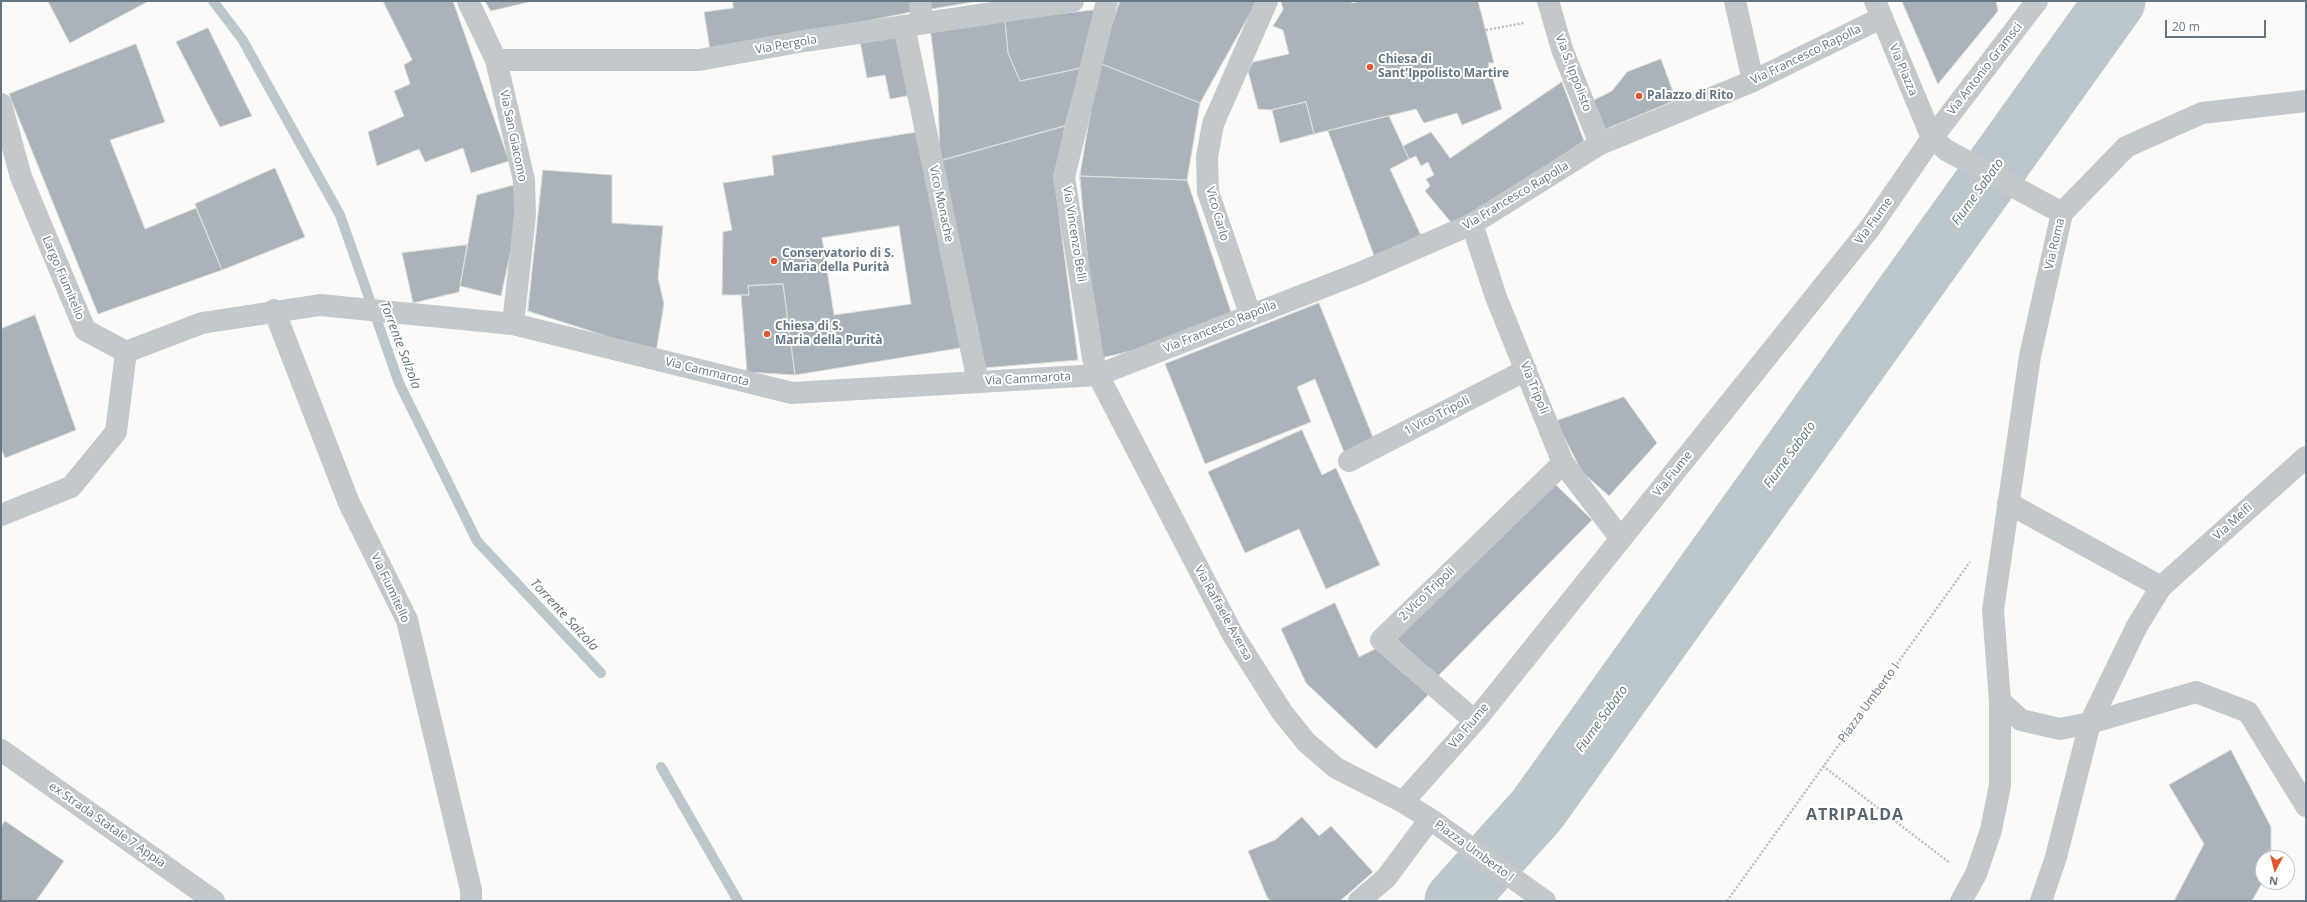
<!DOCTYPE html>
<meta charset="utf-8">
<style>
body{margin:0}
#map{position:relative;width:2307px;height:902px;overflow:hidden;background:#fafaf8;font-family:"Open Sans",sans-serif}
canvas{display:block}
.frame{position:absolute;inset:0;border:2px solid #657683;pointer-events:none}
.north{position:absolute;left:2255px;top:850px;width:40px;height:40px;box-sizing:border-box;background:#fff;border:1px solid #c1c8cd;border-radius:50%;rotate:187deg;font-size:11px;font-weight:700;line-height:16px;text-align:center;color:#657683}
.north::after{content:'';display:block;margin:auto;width:14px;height:18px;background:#e4572e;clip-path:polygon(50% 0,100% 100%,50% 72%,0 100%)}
.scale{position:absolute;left:2165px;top:20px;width:101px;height:18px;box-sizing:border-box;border:2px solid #657683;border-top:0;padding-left:5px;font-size:12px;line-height:14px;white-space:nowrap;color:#657683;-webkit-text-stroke:3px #fff;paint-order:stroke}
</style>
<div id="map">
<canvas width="2307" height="902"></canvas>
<div class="frame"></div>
<div class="north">N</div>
<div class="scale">20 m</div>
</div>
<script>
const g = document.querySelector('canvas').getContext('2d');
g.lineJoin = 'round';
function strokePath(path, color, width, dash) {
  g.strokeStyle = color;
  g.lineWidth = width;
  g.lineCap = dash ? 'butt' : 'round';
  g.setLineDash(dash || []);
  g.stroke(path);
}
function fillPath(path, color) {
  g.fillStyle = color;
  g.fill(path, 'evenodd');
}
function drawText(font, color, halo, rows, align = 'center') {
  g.font = font + ' "Open Sans",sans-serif';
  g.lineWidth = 4;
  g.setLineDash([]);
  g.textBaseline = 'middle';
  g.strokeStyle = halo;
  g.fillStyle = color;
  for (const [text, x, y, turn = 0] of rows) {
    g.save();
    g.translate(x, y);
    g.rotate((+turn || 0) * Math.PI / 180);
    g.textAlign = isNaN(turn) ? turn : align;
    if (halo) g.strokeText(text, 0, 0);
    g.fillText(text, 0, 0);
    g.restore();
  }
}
strokePath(new Path2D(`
 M213 1 242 39 340 215 399 383 477 541 601 673
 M661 767 738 901`), '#bbc7cb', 10);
strokePath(new Path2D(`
 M1455 901 1537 810 2115 1`), '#bbc7cb', 61);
const building = new Path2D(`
 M48 1H146L147 2 70 43Z
 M383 1H453L509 161 471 173 463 148 425 162 419 149 377 166 368 132 404 116 394 91 410 84 404 65 412 60Z
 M485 1H533L491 11Z
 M733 1H916V11L808 33 710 49 704 12 733 8Z
 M926 1H979L926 10Z
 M1120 1H1257L1200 103 1099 63Z
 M1281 1H1351L1352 3 1361 1H1478L1494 63H1488L1502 109 1462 125 1457 113 1424 123 1416 109 1314 134 1306 102 1272 110 1258 109 1248 71 1253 62 1289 54 1283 30 1273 26 1283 10Z
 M1902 1H1996L1998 11 1938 84Z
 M1095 10 1081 68 1020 81 1008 53 1005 20Z
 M1005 20 1008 53 1020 81 1081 68 1065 126 940 161 938 91 930 27Z
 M208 28 252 116 220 127 176 42Z
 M900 35 912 95 890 99 885 75 867 78 860 41Z
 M136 44 165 122 110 140 145 229 196 208 222 270 98 314 9 94Z
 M1661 59 1676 100 1604 130 1592 101 1612 91 1627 72Z
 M1099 63 1200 103 1187 180 1080 176Z
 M1562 82 1584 141 1454 226 1425 191 1430 186 1426 179 1434 175 1428 162 1421 166 1416 156 1409 159 1403 146 1431 132 1450 158Z
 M1306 102 1314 134 1280 143 1272 110Z
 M1389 116 1409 159 1390 169 1424 242 1376 261 1328 131Z
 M1065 126 1055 183 1078 360 983 368 940 161Z
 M918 132 966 347 795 375 783 284 748 286 749 295H722L723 232 732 230 723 183 774 175 772 156ZM899 226 911 304 834 315 822 238Z
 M275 168 305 237 222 270 195 204Z
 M543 170 612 175V223L663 226 658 278 664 304 656 352 528 311Z
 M1080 176 1187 180 1232 315 1157 345 1097 359Z
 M515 185 518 218 501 296 460 286 477 195Z
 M467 245 459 292 413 303 402 253Z
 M783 284 795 375 747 372 741 295H749L748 286Z
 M1319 303 1376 445 1346 457 1315 379 1297 387 1311 422 1205 464 1165 364Z
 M35 315 76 430 5 458 1 448V329Z
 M1624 397 1657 443 1609 496 1582 472 1556 421Z
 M1302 430 1322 475 1336 468 1380 565 1326 589 1299 529 1245 553 1208 472Z
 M1552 481 1592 520 1436 678 1396 638Z
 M1335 603 1359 657 1379 647 1429 694 1376 749 1306 683 1281 629Z
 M2231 750 2271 827V858H2263V881L2252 901H2174L2204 844 2169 785Z
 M1302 817 1319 836 1331 826 1373 872 1340 901H1270L1267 897 1248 851 1275 840Z
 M5 821 64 861 36 901H1V827Z`);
fillPath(building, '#aab3b9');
strokePath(building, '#dcdcda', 1);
strokePath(new Path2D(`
 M1486 30 1524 23
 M1823 766 1950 863
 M1727 901 1970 562`), '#bbbfc2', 2.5, [2, 2]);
strokePath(new Path2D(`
 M920 1 922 23
 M904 26 978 382`), '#c3c8cc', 22);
strokePath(new Path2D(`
 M468 1 496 60 524 180 525 215 513 324
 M1107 1 1064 177 1093 358 1098 375 1233 635 1282 712 1306 742 1336 768 1403 802 1430 819 1545 901
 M1548 1 1562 49 1600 144
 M1735 1 1753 81
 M1875 1 1932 138 1946 150 2062 213
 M496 60H699L804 41 1073 1
 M1 104 21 177 85 330 126 352 202 323 320 305 513 324 792 393 1098 375 1362 272 1472 224 1600 144 1753 81 1881 18
 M1472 224 1496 297 1563 463 1621 539
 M274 310 349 503 407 620 471 890V901
 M1250 314 1208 192 1207 157 1213 124 1267 1
 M1349 461 1526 370
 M2008 503 2161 587
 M1 515 71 487 116 432 126 352
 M2000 701 2021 720 2060 729 2090 723 2196 692 2248 712 2306 806
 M1475 721 1381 640 1563 463
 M1403 802 1475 721 1870 228 1932 138 2037 1
 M1359 901 1386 878 1430 819`), '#c3c8cc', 22);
strokePath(new Path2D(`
 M1 750 214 901
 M1961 901 1976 874 1991 830 2000 785V701L1993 610 2030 356 2062 213 2126 147 2202 113 2306 101
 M2041 901 2056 857 2090 723 2137 626 2161 587 2306 457`), '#c3c8cc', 22);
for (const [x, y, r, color] of [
 [1370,67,4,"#e4572e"],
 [1639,96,4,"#e4572e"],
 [774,261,4,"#e4572e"],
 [767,334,4,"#e4572e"]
]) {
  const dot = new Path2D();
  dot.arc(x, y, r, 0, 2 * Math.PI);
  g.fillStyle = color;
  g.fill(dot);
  strokePath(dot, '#fff', 1.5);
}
drawText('12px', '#657683', '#fff', [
 ["Via Pergola",786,45,-10],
 ["Via Francesco Rapolla",1806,55,-26],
 ["Via Antonio Gramsci",1985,69,-52],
 ["Via Piazza",1903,70,67],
 ["Via S. Ippolisto",1573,73,69],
 ["Via San Giacomo",513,136,78],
 ["Via Francesco Rapolla",1516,196,-31],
 ["Vico Monache",941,204,78],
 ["Vico Carlo",1217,214,74],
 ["Via Fiume",1874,221,-54],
 ["Via Vincenzo Belli",1074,234,81],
 ["Via Roma",2055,244,-77],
 ["Largo Fiumitello",63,278,67],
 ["Via Francesco Rapolla",1220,327,-22],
 ["Via Cammarota",707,372,14],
 ["Via Cammarota",1028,379,-3],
 ["Via Tripoli",1534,388,68],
 ["1 Vico Tripoli",1437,416,-27],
 ["Via Fiume",1673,474,-51],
 ["Via Melfi",2233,522,-42],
 ["Via Fiumitello",390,588,65],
 ["2 Vico Tripoli",1427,594,-44],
 ["Via Raffaele Aversa",1223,613,61],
 ["Piazza Umberto I",1869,703,-54],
 ["Via Fiume",1469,726,-50],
 ["ex Strada Statale 7 Appia",107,825,35],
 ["Piazza Umberto I",1474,851,36]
]);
drawText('bold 12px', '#657683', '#fff', [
 ["Chiesa di",1378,60],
 ["Sant'Ippolisto Martire",1378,74],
 ["Palazzo di Rito",1647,96],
 ["Conservatorio di S.",782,254],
 ["Maria della Purità",782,268],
 ["Chiesa di S.",775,327],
 ["Maria della Purità",775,341]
], 'left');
drawText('italic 13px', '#60757c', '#fff', [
 ["Fiume Sabato",1978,192,-54],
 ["Torrente Salzola",400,345,69],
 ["Fiume Sabato",1790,455,-54],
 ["Torrente Salzola",564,615,47],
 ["Fiume Sabato",1602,719,-54]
]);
g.letterSpacing = '1px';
drawText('bold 16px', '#57646e', '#fff', [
 ["ATRIPALDA",1855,815]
]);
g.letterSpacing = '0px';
</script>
